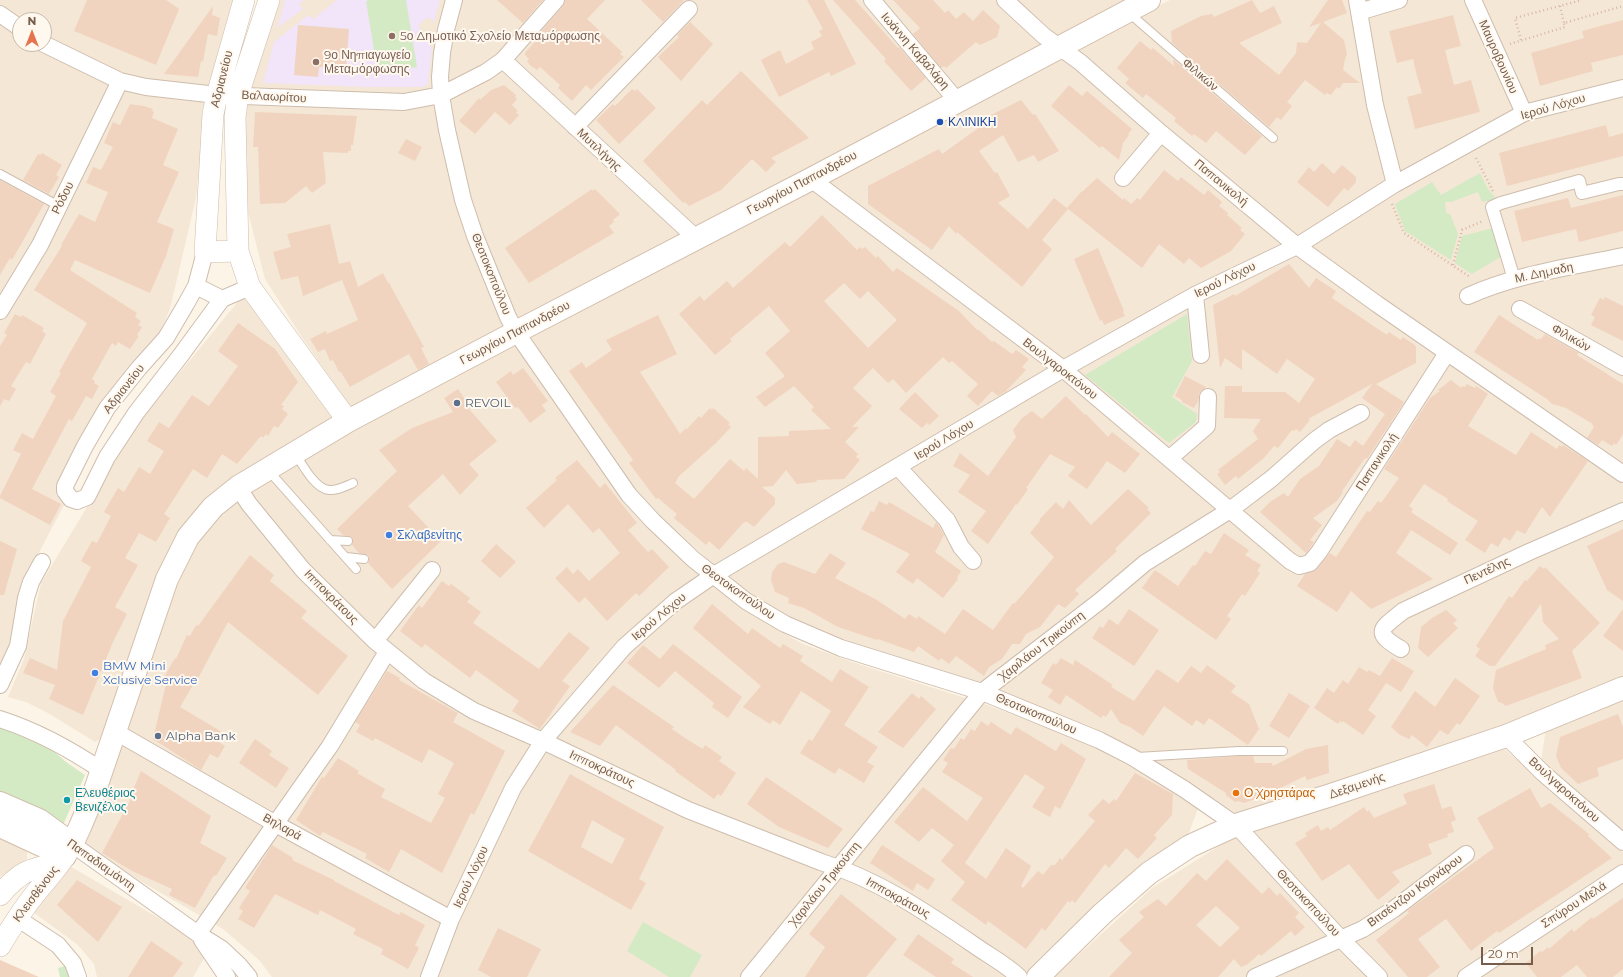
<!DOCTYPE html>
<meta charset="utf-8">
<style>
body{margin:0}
#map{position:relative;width:1623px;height:977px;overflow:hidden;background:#fcf5e7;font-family:Montserrat,sans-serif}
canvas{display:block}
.north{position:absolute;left:12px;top:12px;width:40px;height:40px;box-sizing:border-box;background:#fff8ee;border:1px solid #c8baad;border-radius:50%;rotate:0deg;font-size:11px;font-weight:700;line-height:16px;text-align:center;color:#765c4b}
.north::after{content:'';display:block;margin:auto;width:14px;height:18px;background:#e4734e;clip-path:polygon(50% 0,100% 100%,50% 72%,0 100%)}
.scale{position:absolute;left:1481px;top:947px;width:52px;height:18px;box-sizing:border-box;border:2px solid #765c4b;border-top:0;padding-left:5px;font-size:12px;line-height:14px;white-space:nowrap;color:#765c4b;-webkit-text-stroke:3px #fff8ee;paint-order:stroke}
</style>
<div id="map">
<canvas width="1623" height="977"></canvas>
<div class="north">N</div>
<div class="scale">20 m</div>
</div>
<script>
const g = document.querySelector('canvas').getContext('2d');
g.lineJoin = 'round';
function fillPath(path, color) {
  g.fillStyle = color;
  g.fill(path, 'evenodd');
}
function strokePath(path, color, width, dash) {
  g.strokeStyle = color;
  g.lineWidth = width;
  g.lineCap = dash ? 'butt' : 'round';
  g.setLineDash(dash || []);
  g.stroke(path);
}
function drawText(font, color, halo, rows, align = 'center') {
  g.font = font + ' Montserrat,sans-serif';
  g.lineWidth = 4;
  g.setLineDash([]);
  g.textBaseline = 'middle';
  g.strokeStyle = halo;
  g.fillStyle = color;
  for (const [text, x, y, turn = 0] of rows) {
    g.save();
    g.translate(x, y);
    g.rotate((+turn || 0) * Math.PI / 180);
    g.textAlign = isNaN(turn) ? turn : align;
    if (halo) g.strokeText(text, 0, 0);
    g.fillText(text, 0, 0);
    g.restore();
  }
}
fillPath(new Path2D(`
 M0 0H235L209 87 135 79 44 34V20H22L0 6Z
 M277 0H1139L352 410 301 336 265 279 247 208 245 108Z
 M1170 0H1623V466L1309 249 1072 48Z
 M0 22 20 34V44H35L39 46 206 101 196 198 170 309 156 341 87 428 56 495 65 503 21 587 8 652 0 670Z
 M1062 52 1295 253 1623 483V679L1501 729 1239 815 1178 775 1092 727 1002 692 851 644 797 624 753 596 711 562 643 501 528 333Z
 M245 293 337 417 246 469 218 490 104 737 95 742 48 713 26 702 8 697 24 659 41 583 136 426Z
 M513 342 638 515 697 573 762 621 803 644 852 662 990 706 1088 743 1199 806 1187 838 1127 878 1025 977H272L260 961 223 929 80 846 122 747 171 596 193 546 227 504 281 467Z
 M1623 695V832L1541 762 1546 728Z
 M1501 746 1623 852V977H1054L1152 888 1227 841Z
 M0 832 27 844V860L0 877Z
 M68 865 210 948 193 977H97L94 964 78 945 33 912Z`), '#f4e7d6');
fillPath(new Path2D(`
 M285 0H304L299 4 303 9 277 28Z
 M337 0H440L434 22 428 17 418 25 432 48 428 83 424 87H367L263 83 274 42 308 15 313 19Z`), '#f2e4f9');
fillPath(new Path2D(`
 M370 0H406L417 67 378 74 366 1Z
 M1480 173 1488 189 1496 199 1482 202 1478 192 1451 202H1445L1446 213 1450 214 1458 234 1451 260 1405 231 1395 204 1432 182 1441 195Z
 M1493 228 1502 256 1472 274 1455 263 1462 236Z
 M1187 314 1192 361 1172 397 1197 414 1196 422 1169 443 1085 375Z
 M0 727 51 749 66 762 85 775 63 825 0 796Z
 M643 922 702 955 690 977H669L627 951Z
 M69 965 71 977H60L58 968Z`), '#d3eac5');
fillPath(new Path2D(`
 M87 0H166L179 9 156 65 74 31Z
 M497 0H543L523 23Z
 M565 0H605L587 19 622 52 620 54 624 57 591 90 586 85 572 101 558 88 560 85 540 67 537 70 531 66 527 61 529 59 525 55V53L539 37 537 36 563 6Z
 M641 0H684L663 22Z
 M807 0H824L856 64 831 76 829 72 779 97 761 60 780 50 786 64 814 49 811 42 822 36 819 31 823 29Z
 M833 0H855L898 48 899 47 926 78 911 91 884 61 886 59Z
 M893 0H933L945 13 948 10 956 19 964 12 973 21 983 10 1000 26 997 37 980 45 976 42 946 68 944 66 941 68 913 34 920 28Z
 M1252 0 1260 13 1274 6 1282 23 1239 43 1279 75 1296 53 1297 42 1307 43 1321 23 1309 27 1328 0H1342L1347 13 1323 22 1344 40 1347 54 1345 59 1343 70 1360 83H1343L1339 89 1337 87 1331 95 1327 93 1325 95 1305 80 1287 102 1292 106 1281 120 1277 117 1269 127 1172 43 1171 31 1201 16 1212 14 1214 17Z
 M213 6 212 15 220 18 217 36 208 34 203 62 201 61 198 77 164 74Z
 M1453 15 1461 46 1445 50 1454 85 1471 80 1480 112 1415 129 1407 97 1422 93 1417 76 1413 59 1397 63 1389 31Z
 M1623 20V55L1591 63 1593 71 1540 86 1531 53 1584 38 1582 31Z
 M690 22 713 44 681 81 658 57 679 37 677 35Z
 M298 25 349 29 346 69 319 67 318 77 294 75Z
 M1140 41 1151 50 1153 48 1174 66 1173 59 1262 136 1245 155 1216 131 1206 143 1194 134 1192 136 1174 121 1176 118 1146 94 1143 98 1125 83 1129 79 1117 68Z
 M741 71 809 138 771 158 776 162 766 172 752 159 721 190 689 206 685 202 683 203 643 161 702 100 707 105Z
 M504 85 516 95 515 97 517 99 512 105 518 111 516 113 519 115 510 125 495 112 475 134 459 121 479 98 480 100 491 90Z
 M1069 85 1082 96 1087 91 1132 129 1128 134 1129 135 1123 143 1119 160 1102 146 1100 148 1051 106Z
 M632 89 635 91 637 89 656 108 619 144 596 120 613 104 615 106Z
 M1021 100 1033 115 1035 114 1059 151 1038 162 1034 155 1018 162 1003 135 979 151 995 173 997 172 1010 196 998 203 1028 229 1054 198 1068 209 1042 240 1052 249 1022 287 957 232 956 234 949 226 932 250 868 204V186L939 149 942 154 991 119 989 116Z
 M130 104 144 106 153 109 152 111 154 112 152 118 178 129 163 165 179 172 157 222 174 229 166 256 150 293 75 260 70 270 137 313 135 317 141 321 138 325 142 327 137 335 139 336 130 349 118 342 116 346 112 343 92 379 95 381 94 383 99 386 92 399 86 396 72 421 69 419 32 489 61 504 50 525 0 498V496L21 454 13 450 22 433 33 439 56 396 50 392 61 373 59 372 87 323 34 290 62 246 61 245 79 214 95 222 108 192 86 183 93 167 101 170 113 147 104 143 113 122 120 125Z
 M255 112 357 116 353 145H351V151H348V153L323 152 326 183 312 193 306 186 285 203 260 204 258 147H253Z
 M1606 125 1609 137 1623 133V156L1507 186 1499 153Z
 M406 139 422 147 415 161 398 153Z
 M42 153 62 165 56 175 59 177 49 194 23 180 38 154 41 155Z
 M1322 163 1334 174 1342 165 1356 177V182L1348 191 1344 188 1328 207 1297 182 1309 167 1314 172Z
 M1164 170 1178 181 1181 177 1204 195 1208 190 1222 202 1219 206 1228 213 1227 215 1242 228 1240 230 1245 234 1231 251 1201 268 1189 258 1184 264 1159 244 1142 268 1067 208 1082 191V192L1097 178 1123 200 1124 198 1131 204 1137 198 1140 200Z
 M0 180 44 204 12 260 10 258 0 275Z
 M592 189 593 191 595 189 620 214 613 220 614 222 609 226 614 233 529 283 505 248Z
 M1623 195V231L1579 242 1576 229 1522 242 1514 211 1568 198 1571 208Z
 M822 215 857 250 860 247 862 249 865 247 876 258 878 256 893 272 897 268 959 311 976 329 980 331 992 342 994 341 1012 354 1016 350 1029 359 1022 367 1026 370 1005 392 998 396 992 391 978 406 967 396 978 384 952 361 949 363 943 357 906 393 893 379 888 383 873 368 853 388 872 406 852 427H859L845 442 858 454 856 457 860 460 844 479 817 480 816 482 797 484 786 470 773 486 762 487 775 498V504L754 527 746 521 745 523 744 522 719 550 709 541 706 545 674 518 677 514 658 498 656 499 629 463 633 460 569 371 582 362 586 368 612 350 606 340 658 315 677 354 640 372 664 409 680 434 686 428 687 429 699 416 701 418 710 408 712 410 713 408 730 423 728 424 731 427 716 443 678 477V478L675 483 694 499 730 459 744 471 746 468 758 479V437L789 436V431L831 429 811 410 814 407 794 386 765 407 756 397 785 376 765 353 790 331 769 306 730 339 732 341 715 355 679 314 700 296 704 301 727 281 733 288 785 242 790 247ZM844 283 860 299 868 291 897 320 868 348 824 301Z
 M330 224 339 264 350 261 358 287 383 273 388 283H389L424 347 421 348 429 364 418 370 409 354 350 387 341 372H339L333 360 330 361 325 349 318 352 310 339 326 331 327 334 358 320 342 280 303 296 298 276 281 280 273 252 291 247 287 234Z
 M1098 248 1124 311 1123 312 1125 316 1104 325 1102 320 1100 321 1074 259Z
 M1289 264 1309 288 1316 278 1336 291 1332 298 1387 335 1389 332 1401 340 1403 337 1416 346V363L1376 384 1404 402 1367 459 1365 458 1342 491 1343 492 1337 501 1313 518 1322 525 1310 540 1314 542 1306 553 1260 512 1270 502 1284 493 1288 497 1300 479 1319 466 1337 439 1350 447 1355 440 1363 446 1385 414 1362 398 1372 384 1308 419 1310 420 1300 432 1296 429 1294 431 1292 430 1278 448 1274 446 1264 458 1238 479 1236 476 1225 485 1217 474 1220 472 1218 470 1258 439 1253 431 1261 419 1224 418 1225 386H1242V392H1285L1299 403 1315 379 1287 359 1277 374 1242 349V370L1225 358 1220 368 1213 305 1234 294 1235 296Z
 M1605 297 1623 306V341L1591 325 1595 317 1591 315 1600 298 1604 300Z
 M15 314 21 317 22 315 44 328 42 331 46 334 30 364 26 362 11 386 16 389 9 401 4 399 0 406V346L7 335 4 333Z
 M1499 315 1538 340 1539 338 1541 339 1545 334 1579 353 1577 355 1623 384V434L1616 445 1614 443 1612 446 1602 440 1598 445 1587 438 1594 427 1592 425 1593 424 1566 408 1552 404 1547 399 1474 352Z
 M238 323 275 349 298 382 281 405 284 406 282 409 288 414 278 428 274 426 268 436 266 434 263 438 261 436 237 464 222 454 207 478 193 469 164 514 170 518 156 542 139 533 125 558 138 565 115 607 127 614 113 642 83 715 49 699 55 685 23 673 30 658 57 670 63 621 91 567 81 561 92 541 97 543 111 516 104 512 118 488 124 492 139 467 150 474 164 451 147 441 159 422 169 428 192 395 209 406 238 366 218 351Z
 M523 368 548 401 542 405 546 411 530 423 518 407 515 408 496 382 511 371 513 375Z
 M1185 376 1206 387 1200 392 1198 401 1194 408 1182 402V400L1175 396Z
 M1451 380 1461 388 1462 386 1465 387 1467 384 1475 388 1476 386 1488 394 1468 426 1516 455 1531 432 1557 449 1559 445 1562 447 1563 445 1588 461 1550 517 1542 507 1525 534 1517 530 1510 541 1504 537 1498 547 1491 543 1485 553 1465 540 1478 521 1447 501 1448 499 1424 484 1409 506 1413 509 1411 512 1458 543 1450 555 1411 530 1396 553 1433 579 1371 609 1351 591 1337 612 1297 586 1305 574 1317 569 1330 553 1336 557 1367 511 1370 512 1378 501 1381 503 1399 478 1384 469 1430 398 1440 391 1438 390Z
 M458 389 471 408 469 409 497 441 469 464 479 475 460 495 443 474 408 506 441 541 392 589 368 563 369 559 368 555 359 553 352 545 353 541 351 537 343 535 337 529 397 471 379 450 412 428 453 412 444 398Z
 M915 392 939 416 929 425 927 423 922 428 899 409Z
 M1066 396 1085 415 1086 414 1108 437 1112 432 1140 454 1125 473 1107 461 1087 489 1068 476 1075 467 1050 454 1026 488 1028 489 1017 505 1016 504 988 544 971 531 986 511 958 492 970 475 953 466 960 453 988 476 1016 437 1013 430 1022 418 1032 411 1042 419Z
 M577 460 600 488 605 483 637 523 628 530 648 552 652 549 669 567 639 596 636 593 607 621 585 597 579 603 555 578 567 567 573 574 578 569 589 581 620 553 599 528 593 533 568 504 544 528 526 508 557 480 555 478Z
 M1128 489 1149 508 1147 509 1151 513 1115 549 1117 551 1075 590 1079 594 1065 608 1058 604 1040 627 1026 634 1020 644H1012L1002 659 989 667 984 676 956 656 949 664 941 658 939 661 918 646 914 652 878 639 877 640 838 627 804 608 788 603 789 598 775 592 771 580 772 572 778 564 784 562 815 574 830 553 846 563 835 578 877 600 905 619 909 614 917 619 918 616 945 634 963 609 993 630 1013 603 1014 604 1024 593 1054 557 1030 533 1040 521 1039 520 1056 502 1063 509 1069 500 1091 525Z
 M879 501 887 505 889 502 933 528 936 522 939 526 944 535 935 552 961 571 957 578 958 579 943 598 917 578 913 584 896 572 910 554 861 529 871 511 874 512Z
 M1623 529V601L1607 590 1587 546Z
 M1224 533 1249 550 1245 555 1261 565 1257 571 1260 573 1245 596 1242 594 1227 616 1231 619 1216 640 1142 588 1155 570 1178 586 1193 565 1195 566 1205 551 1211 554Z
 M0 541 17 549 4 595H0Z
 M496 544 516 562 500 578 481 561Z
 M250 555 274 575 270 581 307 611 301 618 348 656 318 695 228 622 194 686 193 685 180 707 222 732 217 741 225 746 218 758 210 754 201 770 153 739 167 680 163 679 175 658 176 659 187 635 190 636 196 625 198 626Z
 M1540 566 1544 569 1545 567 1600 623 1572 651 1582 678 1506 706 1502 703 1498 702 1493 688 1496 670 1546 649 1545 645 1559 639 1543 622 1541 604 1495 666H1490L1475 656 1480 649 1476 646 1509 596 1512 598 1525 580 1527 581Z
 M442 581 449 586 451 584 470 598 467 602 481 612 473 623 539 669 569 632 590 648 562 681 570 686 540 729 512 711 519 701 476 670 470 678 425 644 422 648 400 631 419 605 422 608Z
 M712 604 748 634 752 628 780 648 783 644 803 656 800 661 832 682 840 669 869 687 844 725 878 747 867 762 874 766 864 783 839 768 835 774 800 753 809 739 812 741 831 711 801 691 780 725 773 720 770 724 743 707 761 686 693 628Z
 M1129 609 1159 630 1134 666 1092 638 1100 626 1103 628 1109 619 1118 625Z
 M1623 609V651L1603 636Z
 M1446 610 1457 620 1453 623 1458 628 1428 657 1418 648 1421 627 1432 618Z
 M673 644 742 697 728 718 712 707 714 703 675 671 659 688 627 663 643 645 660 659Z
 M1061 658 1073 665 1075 660 1113 685 1111 687 1134 701 1157 669 1178 683 1191 666 1201 673 1207 665 1236 686 1231 692 1249 704 1259 729 1248 745 1209 718 1204 725 1196 720 1192 726 1164 706 1143 736 1130 727 1120 723 1111 709 1106 717 1103 715 1101 718 1066 695 1060 705 1048 697 1053 690 1041 683 1053 663 1056 665Z
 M1392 658 1414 671 1401 692 1386 683 1368 710 1376 716 1363 735 1343 721 1342 723 1340 721 1338 724 1314 708 1327 688 1334 693 1343 680 1348 684 1359 667 1367 672 1369 670 1380 676Z
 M387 671 400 678 399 680 458 713 453 722 505 751 474 815 471 813 442 873 401 849 389 872 365 858 367 854 323 832 320 836 296 820 322 777 324 778 338 758 359 771 357 773 385 789 381 797 431 823 445 798 438 794 454 763 429 749 422 763 375 738 373 741 356 732 360 725 355 722Z
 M1455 678 1480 696 1460 725 1457 723 1448 735 1440 730 1427 747 1412 735 1409 739 1400 735 1391 727 1415 691 1435 707Z
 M613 685 674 727 672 729 688 740 703 749 705 745 722 757 719 761 736 773 721 796 718 794 714 799 675 771 676 770 616 725 600 746 570 732Z
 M912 693 919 699 921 696 936 709 903 748 878 732Z
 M1289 693 1310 706 1289 738 1269 726Z
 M1618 714 1623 727V759L1597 768 1599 776 1578 784 1561 768 1556 756 1560 737Z
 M981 721 988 726 991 722 1011 735 1016 727 1056 751 1061 743 1086 759 1060 809 1055 806 1050 817 1032 807 1045 787 1025 774 965 863 986 879 1006 848 1031 866 1021 886 1023 888 1038 871 1043 875 1051 865H1055L1060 858 1062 860 1095 821 1088 815 1103 799 1109 804 1114 799 1116 801 1135 773 1173 794 1172 815 1154 835 1157 838 1138 859 1126 848 1109 868 1105 864 1075 903 1072 900 1070 903 1068 901 1045 931 1042 928 1026 949 988 921 986 925 951 900 965 882 941 861 954 845 932 828 919 842 894 822 923 787 967 821 983 798 942 772 948 763 943 760 951 748 954 749 961 738 964 740 971 729 975 731Z
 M255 739 272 751 269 755 289 768 276 788 239 763Z
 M1328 745 1329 773 1307 780 1305 776 1266 795 1244 803 1239 801 1235 802 1226 795V793L1188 769 1187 760 1239 756H1253L1255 763H1272L1273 766 1306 749Z
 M141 771 211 816 200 843 227 858 216 876 214 875 195 908 169 895 172 889 132 871 102 853 135 791 133 790Z
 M570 774 664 827 639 879 646 883 631 910 528 851ZM592 820 625 839 612 864 581 847Z
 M766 777 843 829 828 848 779 827 747 804Z
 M1434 784 1442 809 1451 806 1456 820 1451 822 1454 832 1447 834 1448 837 1428 844 1432 854 1392 872 1400 882 1378 900 1349 864 1322 881 1295 843 1307 836 1305 833 1318 825 1321 831 1328 827 1330 830 1364 807 1367 812 1369 810 1374 818 1407 804 1403 794Z
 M1530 788 1541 808 1550 803 1589 834 1588 836 1612 858 1499 933 1497 931 1471 951 1446 919 1418 939 1440 967 1427 977H1408L1376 940 1409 913 1407 911 1494 848 1477 818Z
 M272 845 293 858 292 860 334 880V881L399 915 401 912 425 925 415 945 419 948 408 969 381 954 383 949 353 934 356 929 320 910 318 915 275 894 254 928 238 919 243 911 239 908 250 891 245 888Z
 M882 845 935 879 928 890 917 883 913 891 870 863Z
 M1227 859 1262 894 1269 887 1277 896 1280 893 1299 913 1295 917 1305 927 1295 936 1291 931 1261 956 1259 954 1248 964 1241 967 1234 959 1218 977H1109L1132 953 1119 940 1144 917 1139 912 1158 899 1166 906 1197 873 1206 881ZM1216 906 1240 928 1220 947 1196 925Z
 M77 880 122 907 98 942 57 905Z
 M841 894 897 939 866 977H805L825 947 809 934Z
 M1623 898V969L1613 977H1587L1577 965 1561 977H1537L1526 963 1540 951 1542 952 1548 947 1549 949 1572 929 1574 932 1592 917 1593 919Z
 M498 928 541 949 527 977H491L478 970Z
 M918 934 954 959 951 963 973 977H936L903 955Z
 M151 941 183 963 173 977H128Z
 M0 960 39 977H0Z`), '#f1d4bf');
const service = new Path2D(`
 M1129 13 1273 138
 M0 174 59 206
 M295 453C302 464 315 489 329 490 337 491 346 486 353 483
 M268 470 356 569
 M330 540 348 541
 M346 557 364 559
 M1137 757 1239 751H1283`);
const pedestrian = new Path2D(`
 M1514 279 1492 207 1501 203 1579 181 1582 193 1619 184H1623`);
const minor = new Path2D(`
 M454 0 446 30 442 53 440 77 441 95 447 130 463 200 475 236 508 317 516 332 629 495 653 521 693 559 746 601 785 624 841 648 982 692 1099 740 1132 757 1184 789 1236 825 1341 939 1379 977
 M872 0 958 102
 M1005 0 1044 36 1080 62 1161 133 1297 246 1377 304 1623 474
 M1357 0 1375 105 1395 184
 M1473 0 1524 113
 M1359 12 1399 0
 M0 14 20 28
 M44 44 120 81 146 87 217 95 404 102 441 95 486 72 503 60 556 0
 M503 60 696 238
 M575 127 689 9
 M1123 178 1161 133
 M811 179 1063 369 1290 561 1299 566 1310 563 1319 552 1447 353
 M205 252 196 286 186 304 166 338 139 368 107 408 85 446 65 486V491L71 499 77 501 87 497 107 457 136 413 181 355 222 299 250 287
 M196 286 222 299
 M1195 295 1201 355
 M1468 296C1516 274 1571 267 1623 256
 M1520 309 1623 367
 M0 311 40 245 120 81
 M1170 458 1207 426 1208 397
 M898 467 947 520 961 547 973 561
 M238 487 249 504 303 570 375 641 424 681 474 711 543 741 688 810 821 862C877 879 926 912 974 945 988 955 1007 965 1019 977
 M375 641 432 570
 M1401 649C1372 632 1381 629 1403 611L1529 552 1623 511
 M0 685 18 646 26 598 31 582 42 562
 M0 719C37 731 70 749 101 770
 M116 732 274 823 451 919
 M1506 736 1543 773 1623 842
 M72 844 198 934 222 949 239 965 249 977
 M17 918 58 945 73 963 78 977
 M198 934 330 746 387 652
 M202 940 227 977
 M429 977 451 919 513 788 543 741 624 647 676 601 714 575 1063 369 1195 295 1297 246 1395 184 1524 113 1623 88
 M749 977 982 692 1100 601 1145 563 1230 510 1271 479 1314 441 1329 430 1361 413
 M1255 977 1363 929 1394 909 1466 854
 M1466 977 1623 873`);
const tertiary = new Path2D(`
 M244 0 217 95 213 114 205 252 238 251 250 287 348 421
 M238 251 235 117 238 95 269 0
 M0 895C20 871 31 868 60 863
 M0 946C12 926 24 907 39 889 51 875 63 861 72 844`);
const secondary = new Path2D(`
 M0 803 39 820 72 844 80 827 93 796 167 579 188 537 213 507 238 487 348 421 516 332 811 179 1149 0
 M0 826 65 856
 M1038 977 1102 914 1149 873 1190 846 1236 825 1331 795 1506 736 1623 688`);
strokePath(service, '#cebdad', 10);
strokePath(pedestrian, '#cebdad', 14);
strokePath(minor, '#cebdad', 18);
strokePath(tertiary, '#cebdad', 22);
strokePath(secondary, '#d3bfad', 24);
strokePath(new Path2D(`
 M1560 6 1564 23
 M1521 40 1515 18 1582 0
 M1510 44 1565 27 1564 23 1623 6
 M1476 158 1493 191
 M1392 204 1404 233 1470 277
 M1453 265 1462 230 1483 221`), '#d7b8a2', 2.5, [1, 3]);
strokePath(service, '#fff', 8);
strokePath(pedestrian, '#fff', 12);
strokePath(minor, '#fff', 16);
strokePath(tertiary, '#fff', 21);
strokePath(secondary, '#fff', 22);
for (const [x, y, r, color] of [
 [392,36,4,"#8d6e63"],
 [316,62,4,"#8d6e63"],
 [940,122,4,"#1a4fb4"],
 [457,403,4,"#5c6f8a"],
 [389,535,4,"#3f7fe0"],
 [95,673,4,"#3f7fe0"],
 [158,736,4,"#5c6f8a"],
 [1236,793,4,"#e8710a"],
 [67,800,4,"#0f9aa8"]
]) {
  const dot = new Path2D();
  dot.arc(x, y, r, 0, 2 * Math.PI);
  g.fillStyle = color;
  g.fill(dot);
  strokePath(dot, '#fff8ee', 1.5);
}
drawText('12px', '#785e54', '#fff8ee', [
 ["5ο Δημοτικό Σχολείο Μεταμόρφωσης",400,36],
 ["9ο Νηπιαγωγείο",324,55],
 ["Μεταμόρφωσης",324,69]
], 'left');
drawText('12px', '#765c4b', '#fff8ee', [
 ["Ιωάννη Καβαλάρη",915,51,49],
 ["Μαυροβουνίου",1498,57,66],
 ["Φιλικών",1200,75,41],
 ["Αδριανείου",222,79,-76],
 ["Βαλαωρίτου",274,97,3],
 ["Ιερού Λόχου",1553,107,-16],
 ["Μυτιλήνης",599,150,43],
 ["Γεωργίου Παπανδρέου",802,183,-28],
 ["Παπανικολή",1221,183,40],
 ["Ρόδου",63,198,-64],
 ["Μ. Δημαδη",1544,273,-12],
 ["Θεοτοκοπούλου",491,274,68],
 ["Ιερού Λόχου",1225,280,-26],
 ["Γεωργίου Παπανδρέου",515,333,-28],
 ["Φιλικών",1571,338,30],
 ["Βουλγαροκτόνου",1060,369,38],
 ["Αδριανείου",124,389,-52],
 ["Ιερού Λόχου",944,440,-31],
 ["Παπανικολή",1377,462,-57],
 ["Πεντέλης",1487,571,-25],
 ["Θεοτοκοπούλου",738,592,35],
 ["Ιπποκράτους",331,597,45],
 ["Ιερού Λόχου",659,617,-40],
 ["Χαριλάου Τρικούπη",1042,646,-38],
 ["Θεοτοκοπούλου",1036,714,23],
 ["Ιπποκράτους",602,769,25],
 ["Δεξαμενής",1357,786,-19],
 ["Βουλγαροκτόνου",1564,790,42],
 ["Βηλαρά",282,827,29],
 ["Παπαδιαμάντη",101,865,35],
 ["Ιερού Λόχου",471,877,-65],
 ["Χαριλάου Τρικούπη",825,884,-51],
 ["Βιτσέντζου Κορνάρου",1415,891,-36],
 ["Κλεισθένους",36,894,-53],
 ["Ιπποκράτους",898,898,29],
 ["Θεοτοκοπούλου",1308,903,47],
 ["Σπύρου Μελά",1574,905,-33]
]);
drawText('12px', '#164399', '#fff8ee', [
 ["ΚΛΙΝΙΚΗ",948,122]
], 'left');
drawText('12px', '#4e5e75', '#fff8ee', [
 ["REVOIL",465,403],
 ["Alpha Bank",166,736]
], 'left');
drawText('12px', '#366cbe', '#fff8ee', [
 ["Σκλαβενίτης",397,535],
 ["BMW Mini",103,666],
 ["Xclusive Service",103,680]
], 'left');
drawText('12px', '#0d838f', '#fff8ee', [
 ["Ελευθέριος",75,793],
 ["Βενιζέλος",75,807]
], 'left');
drawText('12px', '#c56008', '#fff8ee', [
 ["Ο Χρηστάρας",1244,793]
], 'left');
</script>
